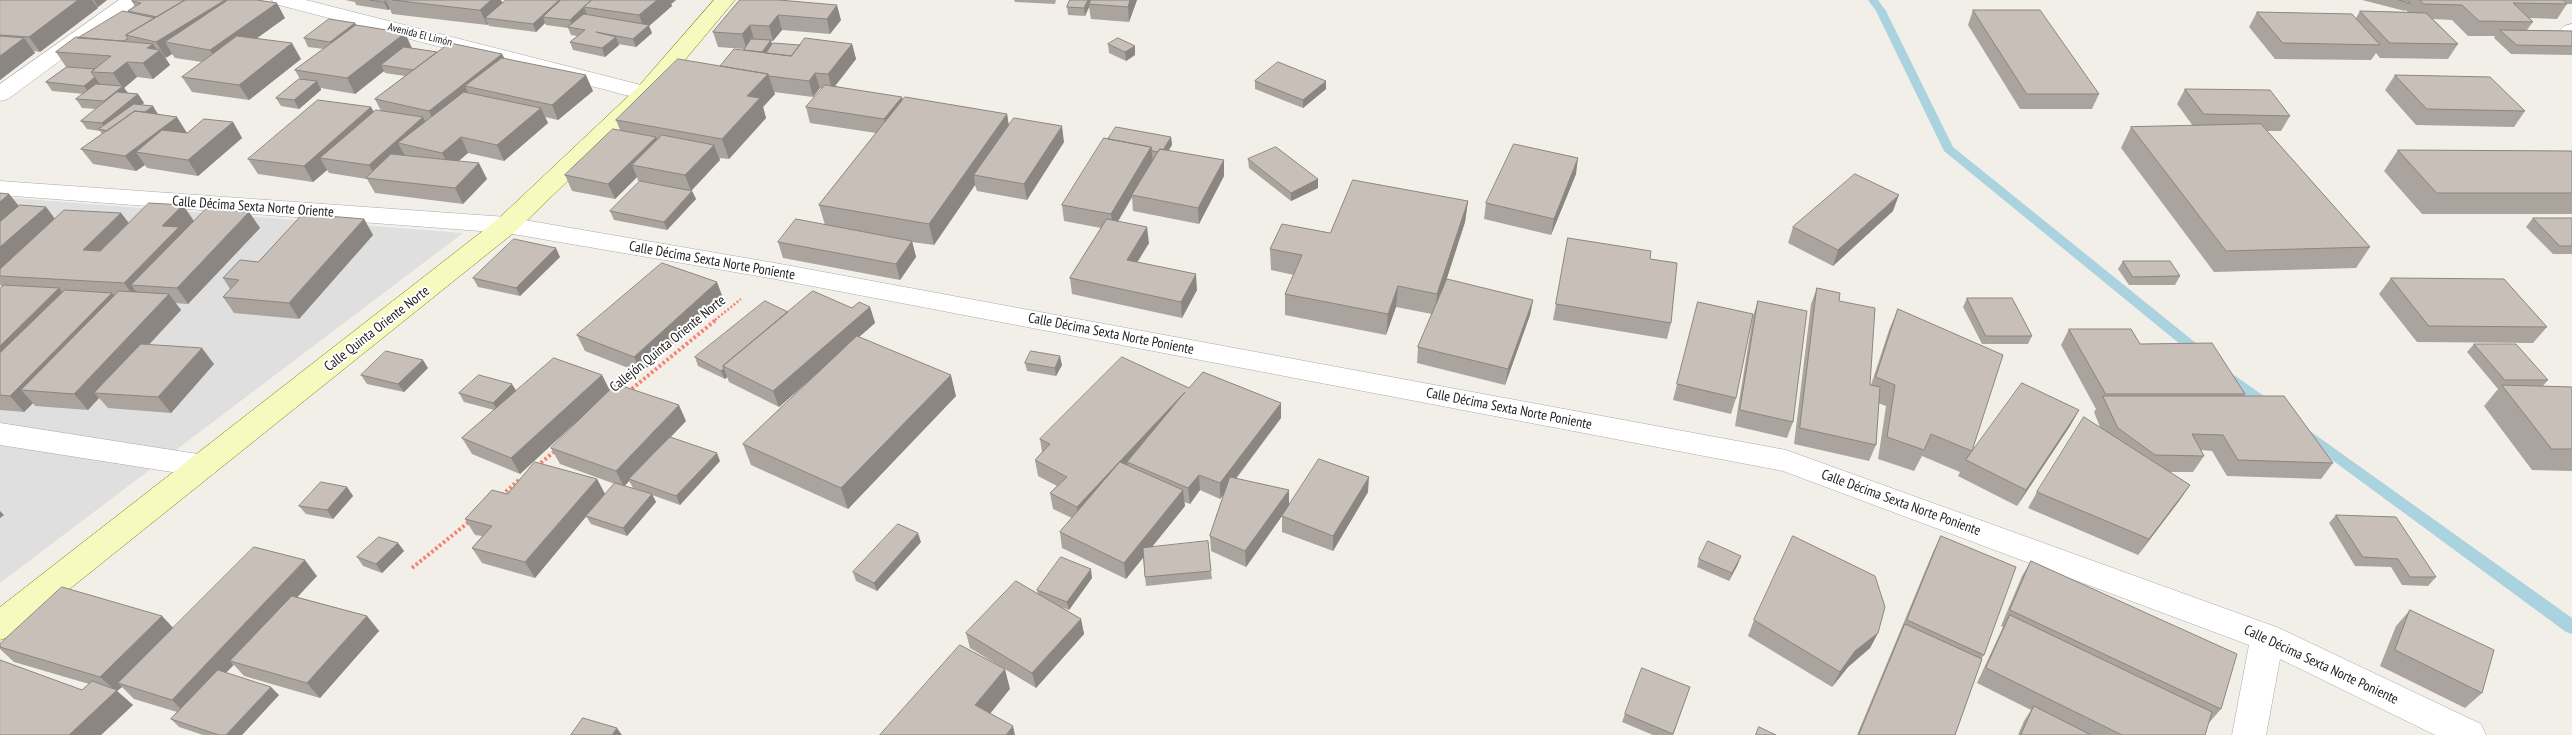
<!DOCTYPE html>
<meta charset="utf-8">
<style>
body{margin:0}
canvas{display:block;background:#f2efe9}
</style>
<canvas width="2572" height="735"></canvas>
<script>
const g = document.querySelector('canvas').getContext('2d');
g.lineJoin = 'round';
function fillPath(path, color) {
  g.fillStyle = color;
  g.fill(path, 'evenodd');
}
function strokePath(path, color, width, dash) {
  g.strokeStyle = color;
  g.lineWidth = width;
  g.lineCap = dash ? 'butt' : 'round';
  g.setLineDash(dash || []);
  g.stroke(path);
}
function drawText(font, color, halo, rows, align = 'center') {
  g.font = font + ' "PT Sans Narrow",sans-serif';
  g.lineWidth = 4;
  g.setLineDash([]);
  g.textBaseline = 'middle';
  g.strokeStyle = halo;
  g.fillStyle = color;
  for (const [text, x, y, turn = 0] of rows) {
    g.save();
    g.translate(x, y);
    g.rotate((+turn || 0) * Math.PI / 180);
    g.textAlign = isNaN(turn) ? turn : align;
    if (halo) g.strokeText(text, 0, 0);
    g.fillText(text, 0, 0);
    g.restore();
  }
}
fillPath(new Path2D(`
 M0 197 463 233 0 583Z`), '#e0dfdf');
fillPath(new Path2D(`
 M1868 0H1878L1886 11 1953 147 2207 352 2209 355 2207 358H2197L1944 151 1876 11Z
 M2224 368 2274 403 2276 407 2274 411H2264L2219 376 2217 373 2219 370Z
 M2303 426 2572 618V634L2566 632 2298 435 2296 431 2298 427Z`), '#aad3df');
const street = new Path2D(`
 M119 0H142L8 99 0 101V84Z
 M272 0H306L653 88 656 93 653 98 645 100 275 4Z
 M2572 24V36L2564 34 2560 30 2564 26Z
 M0 181 507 217 775 263 1786 450 2279 628 2481 724 2486 735H2435L2280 659 2266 735H2232L2249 645 1783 471 775 279 507 233 0 195Z
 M0 423 204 455 214 458 219 466 214 474 204 477 0 445Z`);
const secondary = new Path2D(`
 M714 0H735L653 98 516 231 11 636 0 640V607L498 219 637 88Z`);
strokePath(street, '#a9a9a9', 1);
strokePath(secondary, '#707d05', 1);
strokePath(new Path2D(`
 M715 320 741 299`), '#fa8072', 2.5, [2, 2]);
strokePath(new Path2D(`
 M628 392 717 319
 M537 466 555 451
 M502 495 520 479
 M412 568 470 521`), '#fa8072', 4, [2.5, 2.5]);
fillPath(street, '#fff');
fillPath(secondary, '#f7fabf');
fillPath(new Path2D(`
 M0 0H107L98 7H97L98 8 40 52 34 51 35 53 0 80Z
 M345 0H501L502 3 506 0H676L671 4 672 6 649 26 652 33 636 47 618 44 619 45 605 57 573 50 570 42 577 36 571 35 568 28 546 25 545 23 536 32 489 26 488 24 487 25 392 14 390 9 388 10 356 5 355 2Z
 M740 0 841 20 830 34 782 30 773 41H771L772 44 800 45 852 44 856 59 835 86 903 100 1007 114 1009 126 1064 142 1027 200 977 191 975 185 934 245 912 242 916 257 900 280 783 258 778 242 825 225 819 205 876 133 810 123 806 107 822 89 820 88 813 97 774 92 775 94 763 107 766 118 729 159 719 158 720 160 691 191H692L696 199 667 230 614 220 610 211 640 181H638L637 177 615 199 572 191 565 175 620 130 616 120 720 66 744 50V49L718 47 713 32Z
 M1014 0H1056L1055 4 1015 2Z
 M1070 0H1137L1129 22 1091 19 1089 7 1085 16 1068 15 1067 7Z
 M2362 0H2572V4H2567L2557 19 2530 18 2533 22 2527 30 2572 31V55L2511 54 2494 38 2495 36H2468L2452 20 2433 19 2458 44 2448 59 2380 58 2376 53 2371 60 2275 59 2249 27 2257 12 2356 18 2360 11 2408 12 2405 10V11Z
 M132 1 285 18 256 39 301 59 249 100 192 92 182 77 202 62 175 58 172 54 165 57 170 65 153 79 137 77 124 88 128 93 138 94 144 103 141 105 153 106 158 114 187 133 233 122 242 138 198 176 147 168 145 165 136 171 93 164 81 149 102 134 100 131 87 129 81 121 97 109 82 108 76 99 84 94 52 91 46 82 66 67 56 52 78 38 130 13 128 11 135 7Z
 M1973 10 2099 94 2092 109H2020L1968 25Z
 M355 23 356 25 412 48 437 52 502 54 505 59 593 91 558 120 545 117 548 123 504 161 468 153 459 161 487 179 463 204 375 193 367 179 329 173 327 170 313 182 258 174 248 159 371 107 374 112 381 111 375 99 405 76 385 73 384 71 355 94 321 88V90L299 109 281 106 276 98 300 79 295 70 324 49 308 47 304 38Z
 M1108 44 1135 46V55L1126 61 1109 53Z
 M2395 75 2525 111 2514 127 2416 125 2385 90Z
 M1255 81 1326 89 1303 108 1255 89Z
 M2185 89 2290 116 2281 131H2267L2370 247 2356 268 2214 272 2121 148 2131 127 2193 126 2177 104Z
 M1171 137 1172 145 1168 151 1224 160V176L1199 224 1133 211 1132 197 1118 221 1149 243 1137 262 1197 290 1182 318 1072 294 1070 278 1101 228 1064 221 1062 205 1108 139Z
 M2398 150 2572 151V214H2422L2384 171Z
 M1248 159 1318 179V188L1291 201 1249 168Z
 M1576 174 1551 235 1484 219 1486 203Z
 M0 193 9 194 19 206 46 207 55 219 121 213 129 223 194 221 183 233 249 212 260 228 188 304 175 303 181 310 149 345 214 364 171 413 108 408 99 398 88 410 35 406 33 403 24 412 0 410V289L2 287 0 284Z
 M1468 201 1465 222 1444 287 1533 300 1530 315 1505 385 1417 363 1418 347 1432 314 1396 307 1386 335 1285 315V294L1294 275 1271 270 1270 249 1330 233Z
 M1893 211 1833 266 1788 243 1793 227Z
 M2533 218H2572V254H2553L2526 227Z
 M364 219 373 235 299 319 234 313 223 297 230 289 223 278 258 262Z
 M1568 238 1650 259 1671 323 1667 339 1553 320Z
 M560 257 520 296 478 287 473 278Z
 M2123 261 2180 276 2175 285H2129L2118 269Z
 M2391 278 2547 327 2533 343 2417 342 2379 294Z
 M1817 288 1839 301 1870 385H1871L1889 330 1898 309 1972 451 1970 455 2079 410 2070 426 2017 506 1958 476 1960 472 1922 456 1914 471 1878 459 1886 406 1878 403 1876 445 1869 461 1794 444 1811 304Z
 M723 298 641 373 585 351 577 335Z
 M1967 298 2032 336 2028 344H1982L1963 307Z
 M1758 301 1793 422 1787 438 1735 426 1753 316Z
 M1698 302 1736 398 1731 414 1673 400Z
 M870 307 875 323 859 337 956 396 848 509 751 465 743 444 822 369 779 407 729 382 727 377 725 379 698 366 695 357 788 312Z
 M2069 329 2140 344 2245 394 2244 396 2333 463 2321 479 2227 476 2212 451 2201 450 2204 456 2193 472H2169L2190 485 2179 501 2138 555 2028 508 2037 492 2100 427 2094 412 2096 409 2061 345Z
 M2474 344 2548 380 2543 386 2572 387V471L2532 470 2484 406 2498 389 2467 352Z
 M1025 363 1062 365 1056 376 1027 371Z
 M428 368 404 392 367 384 361 375Z
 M602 375 610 391 520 474 472 454 462 438 494 410 464 402 459 393 516 391Z
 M1189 388 1281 418 1236 479 1289 504 1368 492 1333 551 1282 532V516L1246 567 1211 551 1210 536 1224 494 1220 499 1200 490 1190 504 1184 502 1185 506 1152 547 1211 571 1212 579 1146 586 1143 557 1126 579 1062 548 1060 532 1072 518 1053 509 1050 493 1057 486 1038 476 1035 460 1042 452 1040 439Z
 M686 421 670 437 720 461 680 505 652 495 656 502 627 536 591 524 586 516 535 578 482 563 472 548 482 536 475 535 465 519 597 479 605 494 595 506 615 484 560 464 551 448ZM629 481 633 488 639 490 624 486Z
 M347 487 353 496 333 519 306 514 299 506Z
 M2336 515 2436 577 2428 586 2402 585 2391 567 2355 566 2329 523Z
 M1941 536 1984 655 1982 658 1955 735H1857L1933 552Z
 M921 542 877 591 856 581 853 572Z
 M398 543 404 551 382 573 363 566 357 557Z
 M1699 559 1738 564 1729 581 1697 567Z
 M2031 561 2221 709 2208 724 2205 735H2018L2024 721 2031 710 1977 683 2003 627 2001 626 2022 576Z
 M317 576 297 597 367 616 379 631 320 698 244 676 234 665 226 673 279 695 242 735H203L179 727 171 719 177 712 134 699 122 687 117 691 133 705 101 735H0L82 690 89 684 14 662 0 649V644L162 616 173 628Z
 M1092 578 1069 610 1061 607 1081 619 1084 634 1036 688 970 648 966 633 1038 594 1037 590Z
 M2410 610 2482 693 2465 708 2380 666 2396 626Z
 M1754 620 1878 633 1870 648 1848 667 1832 687 1748 636Z
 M1690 687 1673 735H1653L1622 722 1625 714Z`), '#aba49e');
fillPath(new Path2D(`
 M78 0H92L98 8 40 52 29 37Z
 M94 0H107L98 7Z
 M225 0H237L165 42 172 54 166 58 156 42Z
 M484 0H501L505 9 485 18 488 24 487 25 480 10Z
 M559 0H564L543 17 545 23 536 32 533 24Z
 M591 0H602L584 7 587 15 573 28 570 20Z
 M657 0H670L672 6 649 26 652 33 636 47 633 39 644 29 639 15Z
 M670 0H676L671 4Z
 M1088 0H1093L1089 4V7L1085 16 1084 8Z
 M1130 0H1137L1129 22 1128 7Z
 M386 1 390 9 388 10 384 2Z
 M277 3 285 18 219 65 210 50Z
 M837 5 841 20 830 34 827 19Z
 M778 15 782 30 773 41 769 26Z
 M355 23 359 31 334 50 330 42Z
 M750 25 754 40 747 50 742 34Z
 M405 33 412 48 389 66 381 65 384 71 355 94 347 78Z
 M616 37 619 45 605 57 602 48Z
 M24 38 35 53 0 80V56Z
 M771 40 773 48 766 59 761 54Z
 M292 43 301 59 249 100 239 85Z
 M153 44 158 51 160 50 170 65 153 79 143 63 147 48Z
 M852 44 856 59 832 90 828 74Z
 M1135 46V55L1126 61 1125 52Z
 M502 54 509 69 465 86 471 99 436 126 429 111Z
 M127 62 137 77 124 88 129 94 110 110 104 101 122 87 113 73Z
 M815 73 820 88 813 97 809 81Z
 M768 74 775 94 763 107 766 118 729 159 722 139 747 96Z
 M586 75 593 91 558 120 552 105Z
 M95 77 101 86 90 94 84 86Z
 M317 81 321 90 299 109 294 100Z
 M1326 81V89L1303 108V100Z
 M138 94 144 103 109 131H107L102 123Z
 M902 97 906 112 888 135 884 119Z
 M153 106 158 115 117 132Z
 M371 107 380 123 320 158 327 170 313 182 304 166Z
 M541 108 548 123 504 161 497 145Z
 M1007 114 1010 134 974 175 975 185 934 245 929 224Z
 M177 117 187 133 136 152 145 165 136 171 125 156Z
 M423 117 431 133 398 143 405 156 377 179 369 165Z
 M233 122 242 138 198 176 188 160Z
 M1062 126 1064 142 1027 200 1024 184Z
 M461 137 468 153 450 168 442 153Z
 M656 137 662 153 632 165 637 177 615 199 608 184Z
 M1171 137 1172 145 1162 161V153Z
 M714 145 720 160 691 191 685 175Z
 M1151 147 1153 162 1132 195V197L1113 230 1111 214Z
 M1578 158 1576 174 1551 235 1554 219Z
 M1224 160V176L1199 224 1198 208Z
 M479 163 487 179 463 204 455 188Z
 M1318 179V188L1291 201V193Z
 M692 191 696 199 667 230 664 222Z
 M9 194 22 210 0 228V202Z
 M1899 195 1893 211 1833 266 1838 250Z
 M1468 201 1465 222 1435 315 1437 294Z
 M183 205 194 221 183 232 190 243 131 285 139 295 136 299 124 283 162 226Z
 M46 207 58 223 0 275V247Z
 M249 212 260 228 188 304 177 288Z
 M121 213 133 229 95 266 83 250Z
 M364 219 373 235 299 319 289 303Z
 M1147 227 1149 243 1129 276 1127 260Z
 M912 241 916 257 900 280 896 264Z
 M556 248 560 257 520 296 516 288Z
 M1196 274 1197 290 1182 318 1181 302Z
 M717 282 723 298 641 373 634 357Z
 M1398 286 1396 307 1386 335 1388 314Z
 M59 288 72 304 0 375V346Z
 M112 293 125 309 21 390 33 403 24 412 10 396Z
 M169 294 181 310 103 393H94L99 398 88 410 74 394Z
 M1533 300 1530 315 1505 385 1508 369Z
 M870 307 875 323 779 407 773 391Z
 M202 348 214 364 171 413 158 397Z
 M1060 356 1062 365 1056 376 1055 368Z
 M423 360 428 368 404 392 398 384Z
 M724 369 727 377 725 379 721 371Z
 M602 375 610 391 520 474 511 458Z
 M951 375 956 396 848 509 841 488Z
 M512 384 517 392 498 411 493 403Z
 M1185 392 1127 462 1128 470 1079 522 1077 507Z
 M1281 403V418L1220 499V483Z
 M679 405 686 421 630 480 629 479V481L624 487 616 471Z
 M2079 410 2070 426 2017 506 2026 490Z
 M717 453 720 461 680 505 676 496Z
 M1199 475 1200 490 1190 504 1188 488Z
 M1369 477 1368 492 1333 551V536Z
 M597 479 605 494 535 578 525 562Z
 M2190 485 2179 501 2138 555 2149 539Z
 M347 487 353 496 333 519 327 510Z
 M1183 490 1185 506 1126 579 1124 563Z
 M1289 490V506L1246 567 1245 551Z
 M652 494 656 502 627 536 623 528Z
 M0 511 4 515 0 518Z
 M918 533 921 542 877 591 874 583Z
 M398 543 404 551 382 573 376 564Z
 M1741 556 1738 564 1729 581 1732 573Z
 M305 560 317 576 236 663 230 661 233 665 187 715 172 700Z
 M1091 569 1092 578 1069 610 1067 602Z
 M162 616 177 632 118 683 122 687 117 691 133 705 101 735H69L116 691 100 677Z
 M367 616 379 631 320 698 307 683Z
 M1081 619 1084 634 1036 688 1032 673Z
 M1878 633 1870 648 1848 667 1832 687 1840 672 1855 651Z
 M1005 669 1010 689 981 725 975 705Z
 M271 687 279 695 242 735H226Z
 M1013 726 1015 735H1006Z
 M617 728 622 735H612Z`), '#8b8681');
const building = new Path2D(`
 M0 0H78L29 37 0 35Z
 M134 0H185L157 17 128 11 141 3 132 1Z
 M185 0H225L156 42 126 35Z
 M228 0H257L277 3 210 50 165 42Z
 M370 0H385L386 1 384 2Z
 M393 0H491L480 10Z
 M506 0H559L533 24 485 18Z
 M561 0H591L570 20 543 17Z
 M592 0H657L639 15 584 7Z
 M740 0H779L837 5 827 19 778 15 769 26 750 25 742 34 713 32Z
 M1070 0H1088L1084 8 1067 7Z
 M1091 0H1130L1128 7 1089 4Z
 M2399 0H2407L2410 3Z
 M2420 0H2563L2567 4 2513 3 2533 22 2479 21 2462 5 2424 4Z
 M1973 10H2040L2099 94H2027Z
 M123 11 155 18 126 35 128 39 123 41 78 38Z
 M2360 11 2426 13 2458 44 2390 43Z
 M2257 12 2352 14 2380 45 2283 43Z
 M584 14 649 25 633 39 596 32 616 37 602 48 570 42 585 30 568 27Z
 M329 19 355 23 330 42 304 38Z
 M356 25 405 33 347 78 295 70Z
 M2500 30 2572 31V46L2517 45Z
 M0 36 24 38 0 56Z
 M237 36 292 43 239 85 182 77Z
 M76 37 153 44 147 48 160 50 143 63 127 62 113 73 91 72 111 56 56 52Z
 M805 38 852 44 828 74 815 73 809 81 769 76 768 74 720 66 734 49 791 56Z
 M1118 38 1135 46 1125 52 1108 44Z
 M751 39 771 40 762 52 744 50Z
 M450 43 502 54 429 111 375 99Z
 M773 43 800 45 791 56 766 53Z
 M404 47 437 52 413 70 381 65Z
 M502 58 586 75 552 105 465 86Z
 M678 59 768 74 747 96 760 98 722 139 616 120Z
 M1278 62 1326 81 1303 100 1255 81Z
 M67 67 95 69 91 72 95 77 84 86 46 82Z
 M2395 75 2490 77 2525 111 2427 109Z
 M299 79 317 81 294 100 276 98Z
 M96 84 123 86 104 101 76 99Z
 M825 85 902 97 884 119 806 107Z
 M2185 89 2270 90 2290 116 2204 114Z
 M117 92 138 94 102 123 81 121Z
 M464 92 541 108 497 145 461 137 442 153 398 143Z
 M905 97 1007 114 929 224 819 205Z
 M318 100 371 107 304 166 248 159Z
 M134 104 153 106 145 112 135 111 107 131 99 129Z
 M376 110 423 117 369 165 320 158Z
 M135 111 177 117 125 156 81 149Z
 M1014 118 1062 126 1024 184 974 175Z
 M204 119 233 122 188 160 136 152 162 130 187 133Z
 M2261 124 2370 247 2226 251 2131 127Z
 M1116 127 1171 137 1163 150 1160 149 1158 152 1152 151 1151 147 1108 139Z
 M613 129 656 137 608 184 565 175Z
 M662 135 714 145 685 175 632 165Z
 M1104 138 1151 147 1111 214 1062 205Z
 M1514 144 1578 158 1554 219 1486 203Z
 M1276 147 1318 179 1291 193 1248 159Z
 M1160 149 1224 160 1198 208 1132 195Z
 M2398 150 2572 151V193H2437Z
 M391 154 479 163 455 188 366 178Z
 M1855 174 1899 195 1838 250 1793 227Z
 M1353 180 1468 201 1437 294 1398 286 1388 314 1285 294 1302 255 1270 249 1282 224 1330 233Z
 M640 181 692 191 664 222 610 211Z
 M0 193 9 194 0 202Z
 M149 203 183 205 162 226 179 227 124 283 0 276V269L64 210 121 213 83 250 100 251Z
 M20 205 46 207 0 247V222Z
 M206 209 249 212 177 288 131 285Z
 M303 214 364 219 289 303 223 297 239 280 223 278 240 260 258 262Z
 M2533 218H2572V246H2560Z
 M796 219 912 241 896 264 778 242Z
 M1107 219 1147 227 1127 260 1196 274 1181 302 1070 278Z
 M1568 238 1651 251 1650 259 1677 263 1671 323 1556 304Z
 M514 239 556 248 516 288 473 278Z
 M2123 261H2170L2180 276 2133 277Z
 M662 263 717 282 634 357 577 335Z
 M2391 278 2504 279 2547 327 2429 326Z
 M1447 279 1533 300 1508 369 1418 347Z
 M4 285 59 288 0 346V289Z
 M1817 288 1840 293 1839 301 1875 308 1870 385 1880 387 1876 445 1800 428Z
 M65 290 112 293 10 396 0 395V353Z
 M119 291 169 294 74 394 21 390Z
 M813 291 852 308 859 302 870 307 773 391 723 366Z
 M1967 298H2012L2032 336H1986Z
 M765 301 788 312 723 366 724 369 721 371 695 357Z
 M1758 301 1807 311 1793 422 1740 410Z
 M1698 302 1753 314 1736 398 1677 384Z
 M1898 309 2003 355 1972 451 1931 434 1924 450 1887 437 1895 385 1876 377Z
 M2069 329H2131L2140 344 2212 343 2245 394H2106Z
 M857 336 951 375 841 488 743 444Z
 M141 344 202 348 158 397 94 393Z
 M2474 344H2516L2548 380H2505Z
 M386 351 423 360 398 384 361 375Z
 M1031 351 1060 356 1055 368 1025 363Z
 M1122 357 1189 388 1203 372 1281 403 1220 483 1199 475 1188 488 1127 462 1185 392 1077 507 1050 493 1067 477 1035 460 1050 444 1040 439Z
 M554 358 602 375 511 458 462 438Z
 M479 375 512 384 493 403 459 393Z
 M2022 383 2079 410 2026 490 1966 460Z
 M616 384 679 405 616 471 551 448Z
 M2502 385 2572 387V449H2552Z
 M2103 396H2284L2333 463 2238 460 2223 435 2192 434 2204 456 2155 455 2118 428Z
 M2084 417 2190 485 2149 539 2037 492Z
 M670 437 717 453 676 496 629 479Z
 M1319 459 1369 477 1333 536 1282 516Z
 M535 462 597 479 525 562 472 548 492 526 465 519 492 490 507 494Z
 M1120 462 1183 490 1124 563 1060 532Z
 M1230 477 1289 490 1245 551 1210 536Z
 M321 482 347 487 327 510 299 506Z
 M615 483 652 494 623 528 586 516Z
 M2336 515 2396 517 2436 577H2410L2398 559 2363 557Z
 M898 524 918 533 874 583 853 572Z
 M1793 536 1875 576 1885 607 1878 633 1855 651 1840 672 1754 620Z
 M1941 536 2016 567 1984 655 1907 620Z
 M379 537 398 543 376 564 357 557Z
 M1208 541 1211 571 1145 577 1143 548Z
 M1708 541 1741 556 1732 573 1699 559Z
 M254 547 305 560 172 700 118 683Z
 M1061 557 1091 569 1067 602 1037 590Z
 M2031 561 2237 654 2221 709 2010 610Z
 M1016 581 1081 619 1032 673 966 633Z
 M62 587 162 616 100 677 0 647V644Z
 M292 596 367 616 307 683 230 661Z
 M2410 610 2494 650 2482 693 2395 650Z
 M2010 615 2212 712 2205 735H2122L1986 668Z
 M1905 624 1982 659 1955 735H1859Z
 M960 645 1005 669 975 705 1013 726 1006 735H880Z
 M0 660 82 690 92 681 117 690 69 735H0Z
 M1642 668 1690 687 1673 734 1625 714Z
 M218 670 271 687 226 735H219L171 719Z
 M2034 706 2091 735H2021Z
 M583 718 617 728 612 735H571Z
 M1759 727 1776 735H1756Z`);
fillPath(building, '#c7bfb8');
strokePath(building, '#8b8681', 1);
drawText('11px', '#222', '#fff', [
 ["Avenida El Limón",420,35,14]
]);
drawText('14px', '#222', '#fff', [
 ["Calle Décima Sexta Norte Oriente",253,207,4],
 ["Calle Décima Sexta Norte Poniente",712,261,10],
 ["Calle Quinta Oriente Norte",377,329,-38],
 ["Calle Décima Sexta Norte Poniente",1111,334,11],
 ["Callejón Quinta Oriente Norte",668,344,-39],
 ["Calle Décima Sexta Norte Poniente",1509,409,11],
 ["Calle Décima Sexta Norte Poniente",1901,503,20],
 ["Calle Décima Sexta Norte Poniente",2321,665,25]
]);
</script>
